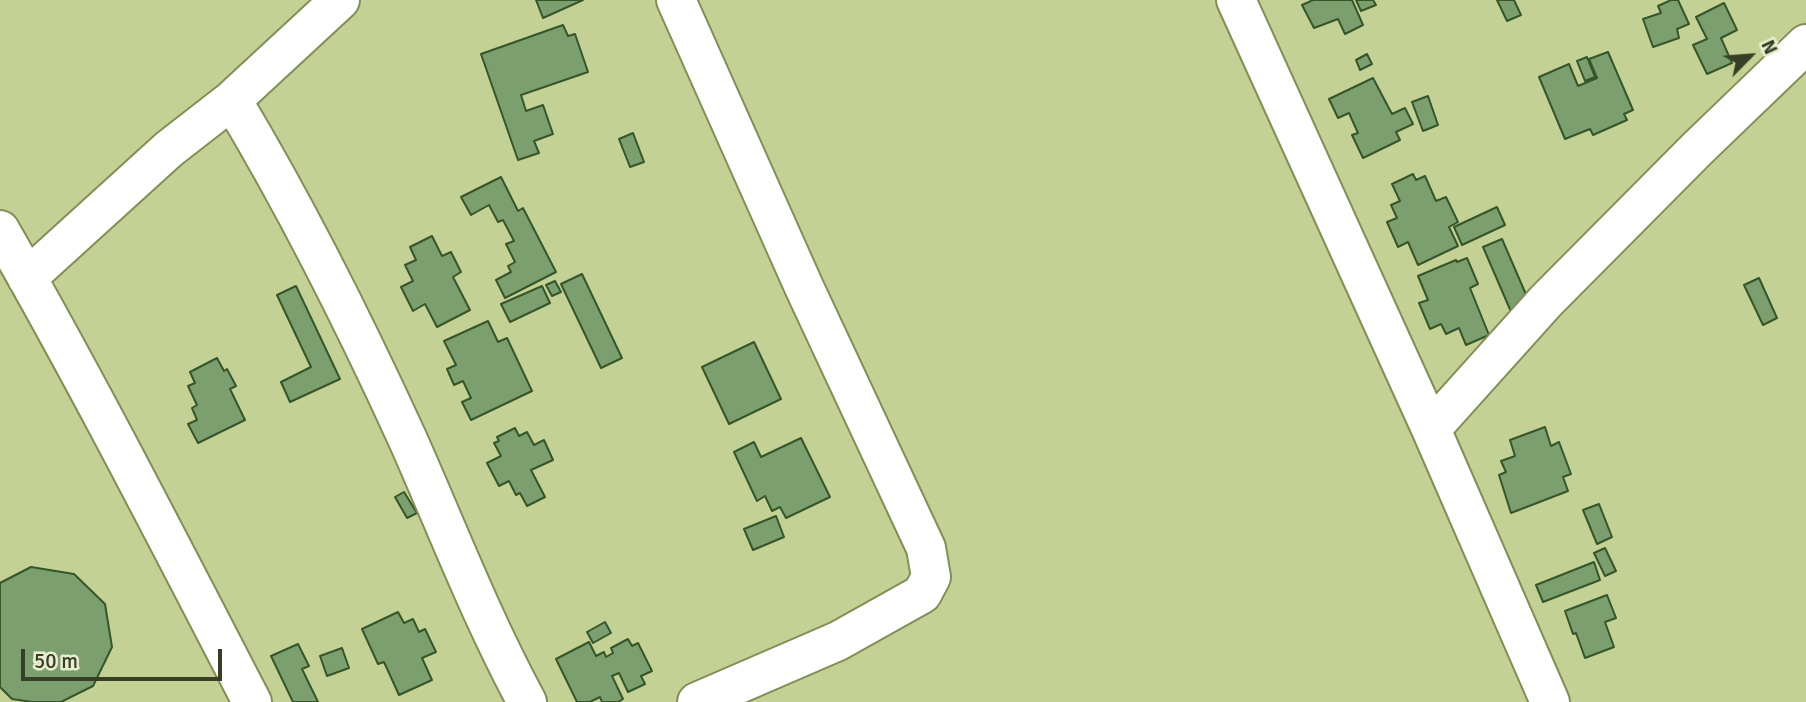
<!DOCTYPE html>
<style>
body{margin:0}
#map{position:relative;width:1806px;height:702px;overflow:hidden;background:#c4d195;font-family:Signika,sans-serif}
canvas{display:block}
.north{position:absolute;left:1715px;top:21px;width:70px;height:70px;-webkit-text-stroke:5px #e7eed0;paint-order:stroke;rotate:65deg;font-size:19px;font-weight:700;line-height:28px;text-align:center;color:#393e26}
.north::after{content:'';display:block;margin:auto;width:24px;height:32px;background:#393e26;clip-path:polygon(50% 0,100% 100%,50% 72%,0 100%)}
.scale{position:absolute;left:21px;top:649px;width:201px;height:32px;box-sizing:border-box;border:4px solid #393e26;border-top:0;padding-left:9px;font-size:21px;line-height:24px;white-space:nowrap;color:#393e26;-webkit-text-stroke:5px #e7eed0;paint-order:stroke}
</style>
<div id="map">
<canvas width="1806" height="702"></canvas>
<div class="north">N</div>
<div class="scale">50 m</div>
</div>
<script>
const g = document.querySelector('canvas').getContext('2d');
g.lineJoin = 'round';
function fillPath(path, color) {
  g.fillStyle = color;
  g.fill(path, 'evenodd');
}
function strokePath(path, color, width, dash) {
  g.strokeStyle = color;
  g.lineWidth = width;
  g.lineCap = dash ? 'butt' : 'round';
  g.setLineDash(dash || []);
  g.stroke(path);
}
const building = new Path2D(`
 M536 0H583L543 18Z
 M1313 0H1352L1363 25 1345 34 1338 19 1314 28 1302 5Z
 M1356 0H1373L1376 5 1361 11Z
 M1497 0H1514L1521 15 1507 21Z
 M1671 0H1678L1689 24 1677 29 1679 38 1653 47 1643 19 1661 13 1658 6Z
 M1724 3 1737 30 1721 38 1732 63 1707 74 1693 45 1707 39 1696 17Z
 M563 25 568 36 575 34 588 72 521 95 526 111 543 105 553 134 534 141 539 153 518 160 481 54Z
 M1608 52 1633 110 1624 114 1627 120 1593 135 1590 129 1565 139 1539 77 1569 64 1578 86 1597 78 1589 59Z
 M1367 54 1372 64 1360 70 1356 60Z
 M1587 57 1595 77 1585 81 1577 61Z
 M1373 78 1392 114 1405 108 1413 124 1396 132 1400 140 1363 158 1352 135 1358 133 1349 113 1338 118 1329 99Z
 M1428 96 1438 125 1423 131 1412 102Z
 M633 133 644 162 630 167 619 139Z
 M1413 174 1416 180 1425 176 1436 201 1446 197 1458 222 1449 227 1458 246 1418 265 1408 242 1398 247 1387 222 1397 218 1391 205 1400 201 1392 184Z
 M501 177 518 211 523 208 556 272 505 298 496 280 511 272 508 266 515 262 506 244 514 241 503 220 498 222 489 205 471 215 461 197Z
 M1497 207 1505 225 1462 245 1454 227Z
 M432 236 442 256 451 252 461 272 453 277 470 310 437 327 425 304 413 311 401 287 413 281 405 265 416 260 410 247Z
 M1502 239 1531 306 1512 314 1483 247Z
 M1467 258 1478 284 1470 288 1489 335 1466 345 1459 328 1446 334 1441 324 1430 329 1419 303 1428 300 1418 276 1456 260 1457 262Z
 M582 274 622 358 601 368 561 284Z
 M1759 278 1777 318 1763 325 1744 285Z
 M555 281 561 292 552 296 546 285Z
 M296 286 340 379 290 402 281 382 311 367 277 295Z
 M542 286 550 303 510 322 501 304Z
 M488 321 498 342 507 338 532 391 471 420 462 402 471 398 463 381 454 385 447 369 456 365 444 341Z
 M754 342 781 399 729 424 702 367Z
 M217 358 224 371 227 369 236 386 230 389 245 420 198 443 188 424 197 420 192 408 197 405 188 386 195 383 190 372Z
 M1545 427 1551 446 1559 442 1571 474 1563 477 1568 491 1511 513 1499 475 1506 472 1501 461 1515 456 1510 440Z
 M515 428 519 436 527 432 534 445 544 440 553 460 531 470 545 497 527 506 520 493 516 495 509 481 499 486 487 463 501 456 494 443 499 441 497 437Z
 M801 438 830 497 786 518 780 507 772 511 765 496 757 501 734 452 754 442 761 457Z
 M404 492 417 513 407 518 395 497Z
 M1599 504 1612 537 1597 544 1583 510Z
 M776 516 784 537 753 550 744 529Z
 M1605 548 1616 571 1605 576 1594 553Z
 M1594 562 1600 580 1543 602 1536 585Z
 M31 567 74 574 105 604 112 647 93 686 61 702H32L12 699 0 687V583Z
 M1607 595 1616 618 1605 622 1614 647 1585 658 1576 633 1573 634 1565 611Z
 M398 612 404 623 413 619 419 632 425 629 436 652 422 658 432 680 399 695 384 662 378 664 362 629Z
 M605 622 611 633 593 643 587 632Z
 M628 639 632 646 638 643 652 671 641 676 645 684 628 692 619 673 612 676 623 699 618 702H602L600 697 590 702H577L556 659 589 642 596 656 604 652 606 657 613 653 611 648Z
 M298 644 309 666 302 669 318 702H293L271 656Z
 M342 648 349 668 327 676 320 656Z`);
fillPath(building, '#7c9f6f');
strokePath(building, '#36562a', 2);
const minor = new Path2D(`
 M676 0 804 287 926 548 931 577 922 594 838 641 697 702
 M1236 0 1431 429 1550 702
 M232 100C298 210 355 324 408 440 447 528 481 617 527 702
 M0 230C89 385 170 544 252 702
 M27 278 169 149 232 100 340 0
 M1431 429 1546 301 1697 149 1806 44`);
strokePath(minor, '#838e56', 42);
strokePath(minor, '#fff', 38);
</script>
